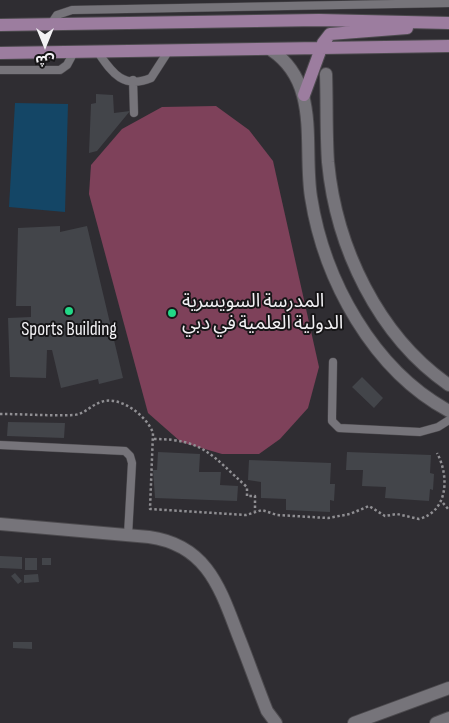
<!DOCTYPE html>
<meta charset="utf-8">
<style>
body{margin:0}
#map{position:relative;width:449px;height:723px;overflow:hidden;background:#2f2d32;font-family:"Sofia Sans Condensed","Noto Sans Arabic",sans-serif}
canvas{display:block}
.north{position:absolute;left:20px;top:20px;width:50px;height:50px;-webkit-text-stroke:4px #171618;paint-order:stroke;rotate:180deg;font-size:14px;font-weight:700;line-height:20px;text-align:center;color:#f2f1f4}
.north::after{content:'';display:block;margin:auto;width:18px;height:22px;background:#f2f1f4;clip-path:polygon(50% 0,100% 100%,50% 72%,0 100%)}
</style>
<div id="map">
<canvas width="449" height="723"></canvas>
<div class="north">ش</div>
</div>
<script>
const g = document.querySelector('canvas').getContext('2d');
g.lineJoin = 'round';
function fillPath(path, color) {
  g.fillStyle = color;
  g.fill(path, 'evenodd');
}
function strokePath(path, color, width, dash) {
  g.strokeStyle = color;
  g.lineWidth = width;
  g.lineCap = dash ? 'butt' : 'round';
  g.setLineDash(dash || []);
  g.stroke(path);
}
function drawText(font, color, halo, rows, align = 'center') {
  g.font = font + ' "Sofia Sans Condensed","Noto Sans Arabic",sans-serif';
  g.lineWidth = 4;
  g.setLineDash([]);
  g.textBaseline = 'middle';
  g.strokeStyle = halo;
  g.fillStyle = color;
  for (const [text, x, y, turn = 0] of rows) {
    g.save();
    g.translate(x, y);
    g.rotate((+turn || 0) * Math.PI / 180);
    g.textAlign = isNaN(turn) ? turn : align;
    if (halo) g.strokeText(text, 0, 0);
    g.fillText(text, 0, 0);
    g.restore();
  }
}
fillPath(new Path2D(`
 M216 106 249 130 273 161 319 367 308 408 280 439 259 454H222L181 442 148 413 89 194 91 165 122 129 162 107Z`), '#7e415a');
fillPath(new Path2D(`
 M15 103 68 104 65 212 9 207Z`), '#144666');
fillPath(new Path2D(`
 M96 94 113 95 114 113 130 111 97 151 89 153 91 104 96 103Z
 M60 226V232L87 226 123 378 99 384 98 379 61 388 52 350H47L46 378 10 377 8 318 31 317V306H16L18 228Z
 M362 377 383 398 374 408 352 387Z
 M8 422 65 423 64 438 7 436Z
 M158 452 200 454 199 472H221L220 485 238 486 237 501 155 498 153 470H157Z
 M347 452 431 455 430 473 434 474 433 490 430 489 429 501 385 498 386 487 362 486 363 470H346Z
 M249 460 331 463 330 484H335L334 501 330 500V512L286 510V499L261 498V482L248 480Z
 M0 556 22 557V569L0 568Z
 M25 558H37V570H25Z
 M42 558H51V565H42Z
 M15 573 22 581 18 584 11 576Z
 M38 574 39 582 24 583V575Z
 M13 642H32V649L13 648Z`), '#43454a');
const lane = new Path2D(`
 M51 24 57 15 72 10 449 3
 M97 51C111 71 122 90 151 78L169 50
 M0 70H60L67 65 74 52
 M133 80 134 113
 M333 362 332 416V421L339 428 420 432 438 427 449 420
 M0 445 125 451 130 456 132 463 128 535`);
const street = new Path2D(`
 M271 50C321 83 303 146 311 197 324 280 373 370 449 411
 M326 74C327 103 326 133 328 162 336 247 378 336 449 385
 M0 524 149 537C207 545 220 588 238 635 248 660 257 686 267 711L276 723
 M354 723 449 688
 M436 723 449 718`);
const secondary = new Path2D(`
 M0 25 319 20 449 23
 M0 53 449 46
 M304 95 323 43 330 34 407 28`);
strokePath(lane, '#4c4a4e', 9);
strokePath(street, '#4c4a4e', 14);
strokePath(secondary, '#4c4a4e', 14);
strokePath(new Path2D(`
 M0 414C24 414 49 416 74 415 85 414 91 405 101 402 120 395 147 416 153 433L150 509 246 515 262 510 277 515 328 518 350 514 369 506 385 516 397 514 419 519C449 511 449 475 437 453
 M154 439C204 439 212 456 247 487V496H255V511
 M443 503 449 510`), '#908f93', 2.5, [2.5, 2.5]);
strokePath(lane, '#76747a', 8);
strokePath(street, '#76747a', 12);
strokePath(secondary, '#9c7d9f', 12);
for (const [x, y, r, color] of [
 [69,311,5,"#22d887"],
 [172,313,5,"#22d887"]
]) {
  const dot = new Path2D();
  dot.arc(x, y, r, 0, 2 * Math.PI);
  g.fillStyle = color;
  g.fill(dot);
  strokePath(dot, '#171618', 2);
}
drawText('19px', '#f2f1f4', '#171618', [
 ["المدرسة السويسرية",182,302],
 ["الدولية العلمية في دبي",182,324],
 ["Sports Building",69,330,"center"]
], 'left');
</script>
